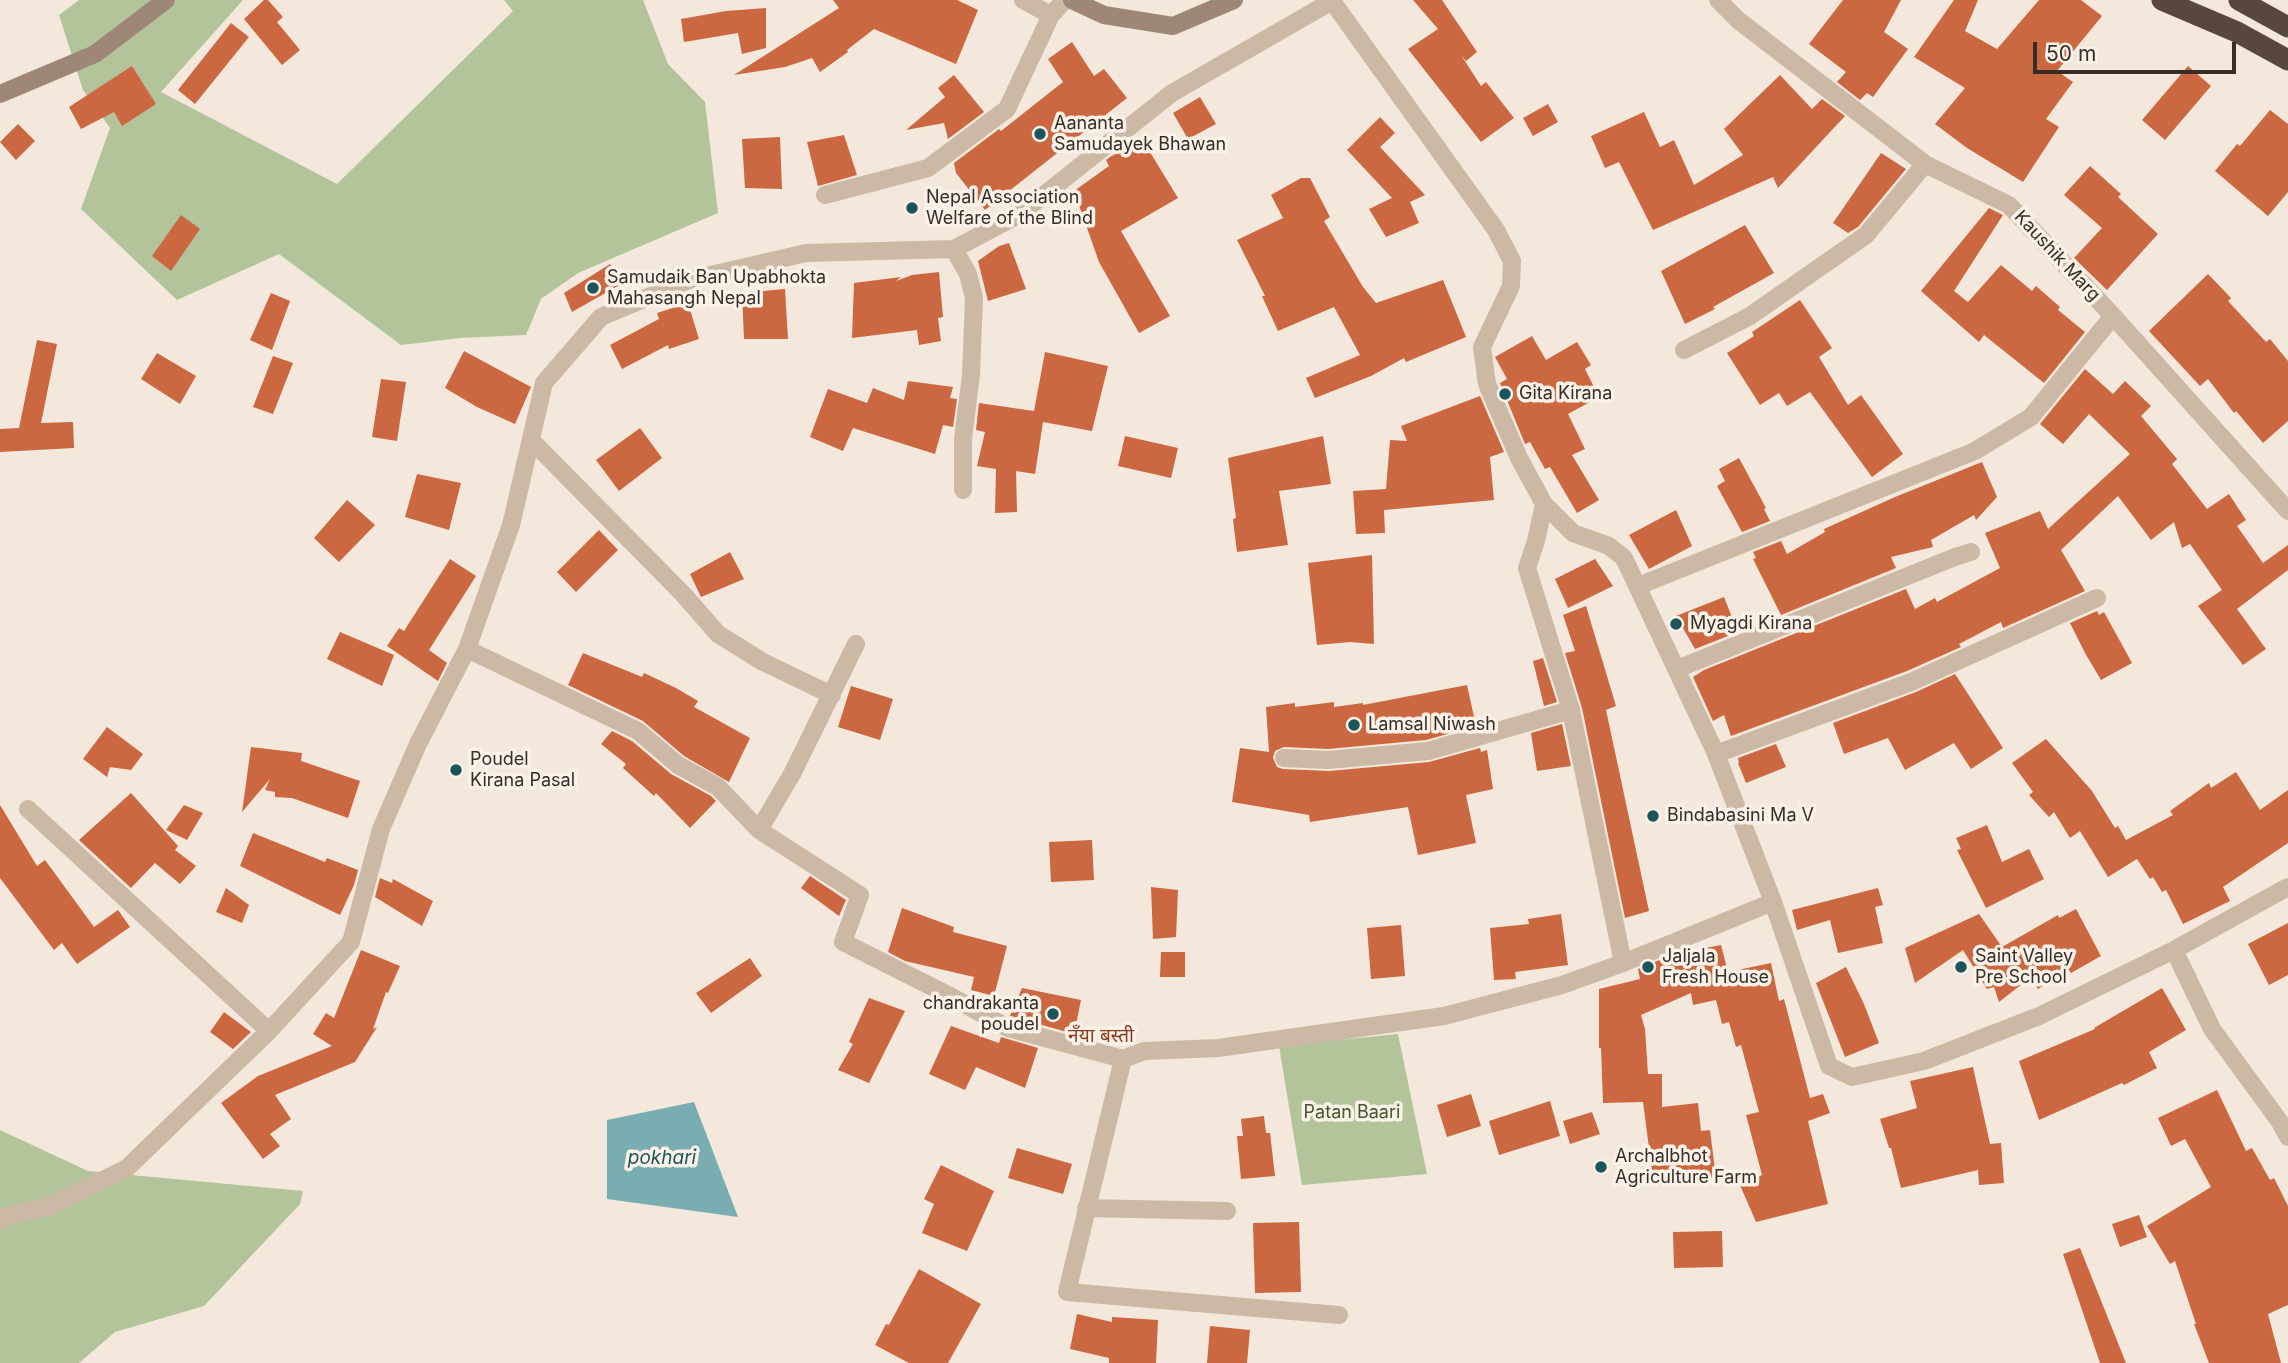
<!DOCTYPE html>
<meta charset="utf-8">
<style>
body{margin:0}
#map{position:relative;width:2288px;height:1363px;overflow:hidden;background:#f3e8db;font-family:Inter,sans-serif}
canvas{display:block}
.scale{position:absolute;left:2033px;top:42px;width:203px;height:32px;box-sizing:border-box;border:4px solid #372d27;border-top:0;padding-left:9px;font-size:21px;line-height:24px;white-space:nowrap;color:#372d27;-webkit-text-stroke:5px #faf2e8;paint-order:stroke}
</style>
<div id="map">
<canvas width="2288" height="1363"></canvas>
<div class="scale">50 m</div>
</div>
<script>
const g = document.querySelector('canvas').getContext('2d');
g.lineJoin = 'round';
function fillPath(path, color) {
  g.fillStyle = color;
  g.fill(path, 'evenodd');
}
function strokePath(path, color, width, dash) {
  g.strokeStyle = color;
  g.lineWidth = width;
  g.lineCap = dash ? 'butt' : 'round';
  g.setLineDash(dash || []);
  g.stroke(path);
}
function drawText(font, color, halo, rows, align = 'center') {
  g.font = font + ' Inter,"Noto Sans Devanagari",sans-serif';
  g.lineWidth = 7;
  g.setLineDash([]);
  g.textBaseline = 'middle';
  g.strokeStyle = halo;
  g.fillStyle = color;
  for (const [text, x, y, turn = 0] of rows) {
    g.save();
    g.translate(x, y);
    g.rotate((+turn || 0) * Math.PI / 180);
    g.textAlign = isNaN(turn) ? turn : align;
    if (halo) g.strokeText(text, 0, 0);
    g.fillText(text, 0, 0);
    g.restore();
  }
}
fillPath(new Path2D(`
 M79 0H243L161 92 337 184 513 11 504 0H643L668 64 705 102 718 213 578 273 541 299 526 335 460 338 401 345 279 254 177 300 81 209 110 128 83 90 59 15Z
 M1398 1034 1427 1174 1302 1185 1279 1046Z
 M0 1130 88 1171 303 1191 300 1204 204 1306 115 1332 79 1363H0Z`), '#b3c39a');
fillPath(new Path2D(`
 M694 1102 738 1217 607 1199V1120Z`), '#79adb1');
fillPath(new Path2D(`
 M264 0H268L283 17 277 22 300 50 282 65 244 19Z
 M833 0H957L978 10 956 64 874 29 847 50 848 52 820 72 812 58 785 67 734 75 839 8Z
 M1413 0H1442L1477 52 1466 61 1461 55 1481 86 1486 82 1514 118 1481 142 1408 49 1438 29Z
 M1843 0H1901L1884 32 1908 49 1873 97 1867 93 1860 100 1837 82 1846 72 1809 44Z
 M1954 0H1978L1965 31 1997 49 2039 0H2081L2102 16 2057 71 2073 82 2046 119 2059 127 2023 182 1967 148 1935 124 1965 88 1914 57Z
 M766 8V48L742 54 738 33 684 42 681 19 726 11Z
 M231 23 249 37 195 104 178 90Z
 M1072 42 1094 76 1104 69 1127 98 985 210 956 173 954 163 999 129 1001 131 1063 82 1048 59Z
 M132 66 156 104 122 126 114 112 81 129 69 107Z
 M2188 66 2211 86 2165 140 2142 120Z
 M954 75 984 112 948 139 944 123 906 130 945 97 938 88Z
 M1780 75 1812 109 1822 99 1845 116 1778 188 1773 177 1653 230 1619 162 1605 168 1591 136 1644 112 1660 147 1674 140 1694 185 1743 155 1724 129Z
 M1200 97 1216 124 1188 139 1173 113Z
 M1548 104 1558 122 1533 136 1523 118Z
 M2270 110 2288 124V192L2268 216 2215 171 2237 144 2240 146Z
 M1380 117 1395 133 1380 147 1425 195 1410 202 1419 223 1386 237 1369 209 1392 198 1347 150Z
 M18 124 35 141 16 160 0 142Z
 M844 135 857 175 818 186 807 142Z
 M780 137 782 189 745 188 742 139Z
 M1142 139 1178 198 1121 231 1170 316 1139 333 1099 262 1074 191 1109 166 1106 160 1110 157Z
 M1881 153 1906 169 1858 227 1848 233 1833 223Z
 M2090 166 2121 194 2118 197 2158 234 2107 290 2074 258 2102 228 2064 195Z
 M1301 178H1310L1330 217 1324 221 1363 287 1376 303 1443 280 1466 337 1406 362 1404 358 1371 376 1315 398 1306 378 1360 355 1334 307 1278 331 1262 296H1265L1237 240 1283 218 1271 195Z
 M1989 208 2003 215 1954 291 1968 302 2001 265 2032 291 2036 286 2060 307 2058 310 2085 332 2044 383 1984 335 1979 342 1921 291Z
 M181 215 200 229 171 271 152 256Z
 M1745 225 1774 273 1713 307 1715 309 1685 324 1661 271Z
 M1009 243 1026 289 988 301 978 261 999 246Z
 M610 264 623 283 572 312 564 293Z
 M939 272 943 317 938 318 941 341 919 345 917 330 852 338 854 283 901 277 896 281 912 275Z
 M2208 274 2231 298 2228 301 2266 342 2270 339 2288 361V421L2263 443 2236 411 2234 413 2208 379 2200 386 2149 331Z
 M785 289 788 339H744L742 293Z
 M271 293 290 301 272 350 250 340Z
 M1800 300 1832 348 1819 357 1848 405 1861 395 1903 454 1872 477 1810 392 1787 406 1779 393 1760 405 1727 353 1754 336 1752 332Z
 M688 303 699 339 669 349 668 345 622 369 610 345 659 319 657 313Z
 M1532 336 1546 360 1577 342 1591 365 1585 369 1599 397 1568 414 1585 449 1572 455 1599 500 1577 513 1550 467 1545 469 1530 442 1525 444 1500 383 1507 379 1495 357Z
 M37 340 57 344 41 423 73 422 74 448 0 452V429L19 428Z
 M464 351 531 387 515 424 477 407 445 388Z
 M1045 352 1108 366 1092 431 1043 422 1035 474 1016 471 1017 512 995 513 996 469 977 466 985 432 976 430 979 403 1034 411Z
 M157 353 196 376 180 404 141 379Z
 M273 356 293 363 273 414 253 407Z
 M2085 369 2113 394 2125 381 2151 406 2141 416 2177 459 2172 464 2207 509 2229 494 2246 520 2237 526 2263 563 2288 545V570L2237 609 2266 649 2243 665 2198 606 2222 590 2190 544 2182 548 2174 522 2151 540 2118 496 2061 550 2085 591 2003 628 2001 622 1959 644 1961 647 1907 671 1731 736 1724 715 1713 721 1693 677 1704 670 1906 589 1915 609 1935 598 1937 602 2000 568 1985 533 2040 511 2048 529 2130 454 2089 414 2063 444 2040 424Z
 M381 379 406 382 397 441 372 437Z
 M908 381 953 387 950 398 957 399 953 427 943 425 935 454 853 428 843 451 810 437 828 389 867 403 873 388 904 400Z
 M1480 396 1504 452 1490 457 1494 500 1384 510 1385 533 1356 534 1353 491 1386 489 1390 440 1407 441 1401 426Z
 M640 428 662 458 619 491 596 460Z
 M1125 436 1178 448 1171 478 1118 466Z
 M1323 436 1331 484 1279 491 1288 545 1237 552 1233 519 1236 518 1228 458Z
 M1739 458 1766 508 1764 509 1770 521 1742 532 1717 486 1725 481 1719 469Z
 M1982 462 1997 497 1976 520 1974 515 1931 540 1933 547 1891 557 1896 568 1781 615 1753 559 1756 558 1753 552 1781 541 1787 554 1825 532 1824 529 1895 497Z
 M417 474 461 483 449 530 405 517Z
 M347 500 375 525 339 562 314 538Z
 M1676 510 1692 546 1649 569 1629 535Z
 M599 530 618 550 576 592 557 572Z
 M730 552 744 579 701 597 690 574Z
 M1372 555 1374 644 1350 642 1317 645 1308 563Z
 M450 559 476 576 429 650 447 663 438 681 387 646 399 628 404 631Z
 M1595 559 1613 586 1568 608 1555 579Z
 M1724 597 1738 632 1695 649 1676 616Z
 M1586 606 1616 706 1606 710 1649 911 1625 918 1582 708 1565 653 1575 651 1563 615Z
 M2097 611 2099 615 2104 612 2132 663 2101 680 2085 653 2070 623Z
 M340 632 394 655 382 686 327 659Z
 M583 653 642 677 644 673 676 688 698 701 694 707 750 738 729 782 684 756 643 721 568 685Z
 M1543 658 1557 702 1544 706 1533 661Z
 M1955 674 2003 748 1971 769 1954 743 1905 770 1888 738 1844 754 1833 723 1916 692Z
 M1467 685 1476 726 1426 740 1328 749 1284 747 1275 751 1273 758 1277 767 1283 769 1329 771 1429 762 1480 748 1481 752 1487 750 1493 789 1466 795 1476 843 1418 855 1408 807 1310 822 1309 815 1232 802 1240 748 1269 752 1266 707 1295 703V707L1334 702V707L1363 703V705Z
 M851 686 893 699 880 740 838 727Z
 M1562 724 1571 766 1537 771 1531 733Z
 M107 727 143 754 131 770 110 767 107 777 83 759Z
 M612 731 632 741 671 774 711 796 716 801 690 828 656 793 654 796 623 768 626 764 601 744Z
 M2046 739 2092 791 2115 828 2118 826 2126 840 2173 815 2170 811 2209 783 2211 788 2236 772 2260 810 2288 790V843L2223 887 2230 901 2183 924 2166 890 2162 892 2153 877 2150 879 2137 859 2108 877 2080 831 2070 838 2054 812 2049 817 2029 795 2033 792 2012 763Z
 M1776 744 1786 767 1746 783 1738 763H1739L1738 758Z
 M251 747 302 753 301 761 360 781 348 818 292 798 275 797V792L265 790 270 779 242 812Z
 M131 793 178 846 175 850 196 866 180 884 155 863 131 888 79 840Z
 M0 805 37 866 45 860 94 927 118 910 130 927 77 964 62 943 54 950 0 878Z
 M184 805 203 813 187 840 166 830Z
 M1987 825 2002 862 2029 849 2044 879 1986 908 1957 850 1961 849 1956 838Z
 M253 833 325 862 327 858 358 870 354 885 340 915 240 866Z
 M1092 840 1094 880 1051 882 1049 842Z
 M810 876 846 900 839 916 801 888Z
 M380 878 392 883 393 879 433 901 422 926 375 897Z
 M1151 887 1178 890 1176 937 1153 939Z
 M226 888 249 905 242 923 216 912Z
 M1878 888 1883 905 1875 907 1883 943 1838 953 1830 920 1797 930 1792 910Z
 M902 908 954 927 953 932 1007 946 994 996 971 990 974 977 905 961 888 952Z
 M2076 909 2101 956 2071 973 2069 970 2038 989 2031 977 1999 1002 1994 987 1987 989 1963 950 1915 983 1905 948 1979 914 2002 947 2058 915 2059 918Z
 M1561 914 1568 965 1515 972 1516 979 1494 980 1490 928 1529 924 1528 919Z
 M2288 923V975L2269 985 2248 944Z
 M1401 925 1405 976 1371 979 1367 928Z
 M1721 945 1728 972 1771 963 1779 1001 1784 999 1810 1098 1823 1094 1830 1113 1808 1121 1828 1204 1756 1222 1740 1185 1762 1175 1746 1115 1759 1112 1741 1045 1736 1047 1729 1022 1722 1024 1716 1000 1693 1005 1691 993 1641 1015 1645 1029 1648 1074H1662V1107L1698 1103 1701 1131 1710 1130 1716 1178 1654 1186 1643 1102 1603 1103 1601 1048H1599V989L1640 979 1638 969 1674 954Z
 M361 950 400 966 388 993 386 992 373 1029 377 1027 355 1062 275 1095 291 1119 270 1134 280 1146 263 1159 221 1103 258 1076 332 1046 313 1034 326 1013 334 1018Z
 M1161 952H1185V977H1160Z
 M750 958 762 976 711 1013 696 993Z
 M1846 967 1864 1004 1879 1043 1845 1057 1816 983Z
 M1022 988 1081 1000 1074 1034 1010 1016Z
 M2162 988 2186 1030 2149 1052 2157 1068 2124 1085 2122 1083 2039 1120 2019 1061 2095 1029 2094 1028Z
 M869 998 905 1011 869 1083 838 1070 853 1044 849 1042Z
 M224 1012 251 1032 233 1049 210 1032Z
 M951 1026 999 1043 1001 1037 1038 1048 1025 1088 976 1067 965 1090 929 1074Z
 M1973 1067 1990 1144 2001 1143 2004 1183 1979 1185 1978 1170 1901 1188 1891 1148H1889L1880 1119 1917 1108 1910 1081Z
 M2217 1090 2246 1151 2252 1148 2270 1180 2274 1178 2288 1206V1305L2268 1314 2281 1363H2209L2194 1324H2196L2175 1261 2170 1264 2147 1226 2211 1187 2185 1139 2171 1146 2158 1118Z
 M1471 1094 1481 1126 1447 1137 1437 1105Z
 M1550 1101 1560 1136 1499 1155 1489 1121Z
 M1592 1112 1600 1134 1570 1144 1563 1121Z
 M1264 1116 1266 1133H1270L1275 1176 1241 1179 1237 1136H1243L1241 1119Z
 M1017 1148 1072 1164 1063 1194 1008 1178Z
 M941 1165 994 1191 967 1251 922 1233 934 1204 924 1199Z
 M2139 1215 2147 1237 2120 1247 2112 1224Z
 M1299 1222 1301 1292 1255 1293 1253 1223Z
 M1722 1231 1723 1267 1674 1268 1673 1232Z
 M2080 1248 2126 1363H2100L2063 1254Z
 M919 1269 981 1304 948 1363H909L875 1345 886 1324 889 1325Z
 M1077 1314 1112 1322V1317L1158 1320 1156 1363H1109V1358L1070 1349Z
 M1210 1326 1250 1330 1247 1363H1207Z`), '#cb6841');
strokePath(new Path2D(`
 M1023 0 1051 15
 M1718 0 1738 20 1925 164 2009 205 2113 316 2288 511
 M1332 1 1496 230 1512 261 1511 286 1482 347 1487 384 1519 458 1544 504 1573 533 1609 546 1624 558 1716 754 1773 902 1829 1066 1852 1077 1924 1061 2039 1016 2174 950 2288 887
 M825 195 928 168 1007 109 1051 15 1065 0
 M954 249 968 274 974 298 971 375 963 439V490
 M1684 350 1750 316 1866 235 1925 164
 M531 440 683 594 718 634 763 662 832 695
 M1544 504 1536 541 1527 568 1571 710
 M1638 586 1975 451 2031 417 2113 316
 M467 649 638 731 678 765 718 787 759 830 860 895 843 942 950 996 1008 1028 1123 1059
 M1677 669 1955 557 1971 552
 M1716 754 1911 682 2097 598
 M1284 758 1328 760 1428 751 1571 710 1623 963
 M28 809 269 1031
 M759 830 792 774 856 644
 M2174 950 2212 1029 2280 1122 2288 1137
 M1086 1208 1227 1211
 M0 1220 6 1216 48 1207 127 1168 269 1031 351 942 381 829 418 744 467 649 511 525 544 383 601 317 689 280 806 253 954 249 1020 214 1172 93 1334 0
 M1339 1315 1067 1292 1123 1059 1144 1051 1218 1048 1444 1016 1562 985 1623 963 1773 902`), '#cbb9a6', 18);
strokePath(new Path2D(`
 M1072 0 1104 15 1173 26 1234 0
 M0 94 95 54 166 0`), '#9f8778', 18);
strokePath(new Path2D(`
 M2162 0 2237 32 2288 60
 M2239 0 2288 27`), '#59473e', 21);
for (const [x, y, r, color] of [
 [1040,134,7,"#1b545b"],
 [912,208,7,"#1b545b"],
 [593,288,7,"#1b545b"],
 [1505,394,7,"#1b545b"],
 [1676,624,7,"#1b545b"],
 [1354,725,7,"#1b545b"],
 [456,770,7,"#1b545b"],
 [1653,816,7,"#1b545b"],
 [1648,967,7,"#1b545b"],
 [1961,967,7,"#1b545b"],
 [1053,1014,7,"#1b545b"],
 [1601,1167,7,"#1b545b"]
]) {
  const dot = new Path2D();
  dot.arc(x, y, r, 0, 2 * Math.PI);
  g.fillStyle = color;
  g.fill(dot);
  strokePath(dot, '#faf2e8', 2.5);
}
drawText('18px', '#372d27', '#faf2e8', [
 ["Aananta",1054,124],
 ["Samudayek Bhawan",1054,145],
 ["Nepal Association",926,198],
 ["Welfare of the Blind",926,219],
 ["Samudaik Ban Upabhokta",607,278],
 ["Mahasangh Nepal",607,299],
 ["Gita Kirana",1519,394],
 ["Myagdi Kirana",1690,624],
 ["Lamsal Niwash",1368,725],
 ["Poudel",470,760],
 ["Kirana Pasal",470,781],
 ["Bindabasini Ma V",1667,816],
 ["Jaljala",1662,957],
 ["Fresh House",1662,978],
 ["Saint Valley",1975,957],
 ["Pre School",1975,978],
 ["chandrakanta",1039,1004,"right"],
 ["poudel",1039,1025,"right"],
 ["Archalbhot",1615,1157],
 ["Agriculture Farm",1615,1178]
], 'left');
drawText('18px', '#372d27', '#faf2e8', [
 ["Kaushik Marg",2057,256,47]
]);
drawText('18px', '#45572a', '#faf2e8', [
 ["Patan Baari",1352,1113]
]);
drawText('19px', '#8a3b1d', '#faf2e8', [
 ["नँया बस्ती",1101,1036]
]);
drawText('italic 19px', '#1b545b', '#faf2e8', [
 ["pokhari",662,1158]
]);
</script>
